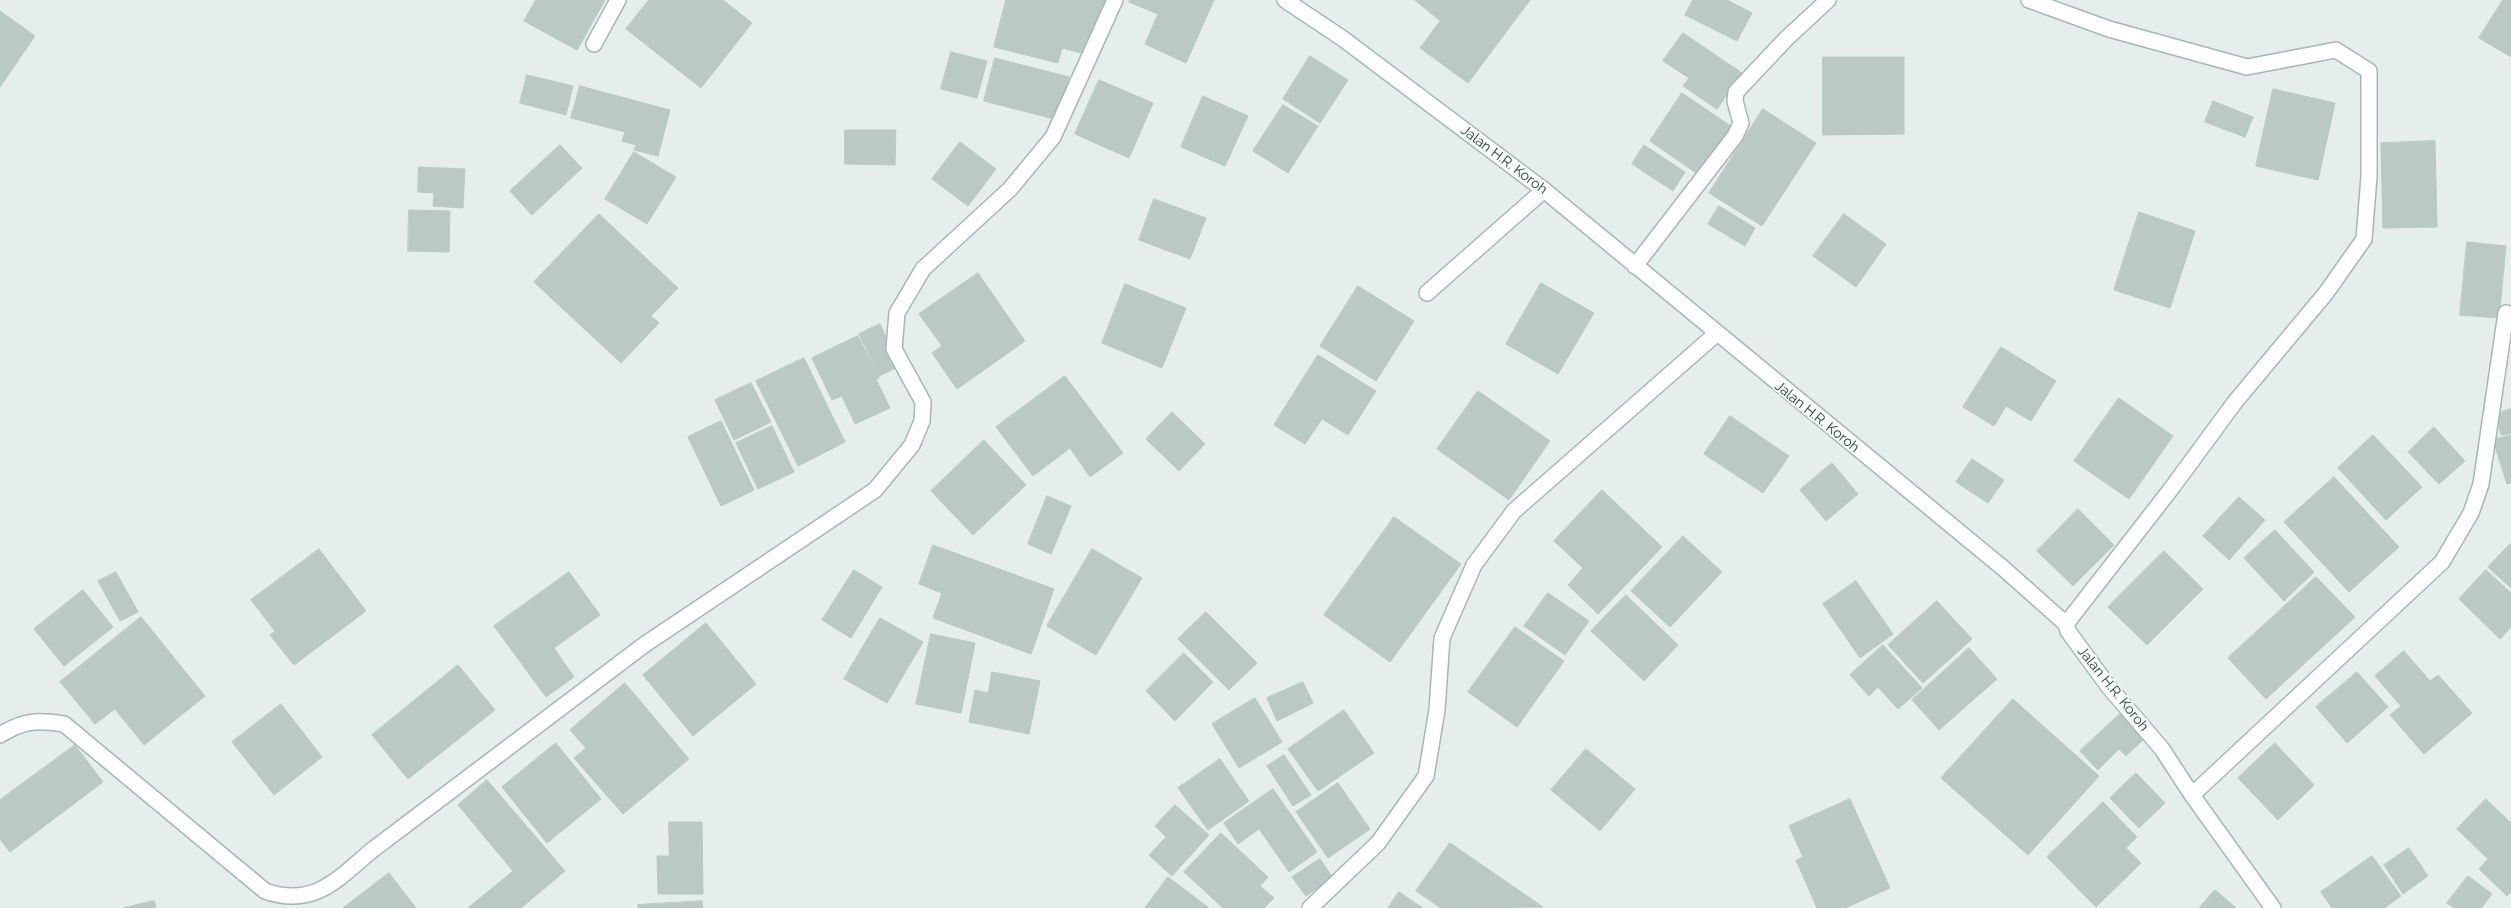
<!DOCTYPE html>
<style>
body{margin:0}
canvas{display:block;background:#e5eeec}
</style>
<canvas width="2511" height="908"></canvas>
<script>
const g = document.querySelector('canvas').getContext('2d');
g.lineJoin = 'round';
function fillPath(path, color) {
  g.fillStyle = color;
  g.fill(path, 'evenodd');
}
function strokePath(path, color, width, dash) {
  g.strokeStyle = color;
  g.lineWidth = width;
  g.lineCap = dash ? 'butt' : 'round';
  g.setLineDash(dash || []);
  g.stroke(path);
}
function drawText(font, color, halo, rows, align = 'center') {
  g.font = font + ' Raleway,sans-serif';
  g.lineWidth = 4;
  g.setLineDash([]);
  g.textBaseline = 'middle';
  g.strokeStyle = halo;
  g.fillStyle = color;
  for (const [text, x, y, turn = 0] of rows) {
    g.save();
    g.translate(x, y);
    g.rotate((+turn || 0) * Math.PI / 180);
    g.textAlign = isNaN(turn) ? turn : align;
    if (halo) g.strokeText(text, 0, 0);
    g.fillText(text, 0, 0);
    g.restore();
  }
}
const building = new Path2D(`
 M536 0H605L577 50 524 21Z
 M649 0H723L752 23 701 88 626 29Z
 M1006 0H1106L1104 8 1101 7 1088 55 1062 48 1058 63 994 47Z
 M1130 0H1214L1186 63 1145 44 1158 14 1129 2Z
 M1415 0H1530L1468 83 1420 48 1440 21Z
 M1693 0H1727L1752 13 1737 41 1685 15Z
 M2503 0H2511V57L2479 38Z
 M0 11 35 36 0 87Z
 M1683 33 1742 73 1717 109 1683 86 1689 78 1663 61Z
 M951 52 987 61 977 98 941 89Z
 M1310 56 1348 80 1320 123 1283 99Z
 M1823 57H1904V134L1823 135Z
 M995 58 1069 77 1058 120 984 101Z
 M527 75 573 86 566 115 520 103Z
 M1099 80 1153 103 1129 158 1075 134Z
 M580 86 670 110 658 156 634 150 636 145 622 141 625 132 571 118Z
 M2273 89 2335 103 2318 180 2256 166Z
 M1682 93 1735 129 1702 177 1650 141Z
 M1203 96 1248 116 1225 166 1181 147Z
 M2213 101 2253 117 2245 137 2205 122Z
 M1283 105 1318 126 1288 173 1253 151Z
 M1763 109 1816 143 1762 226 1709 193Z
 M845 130H896L895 165 845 164Z
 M2435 141 2437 227 2383 228 2381 143Z
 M960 142 996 169 968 206 932 179Z
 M560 145 582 168 532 215 510 191Z
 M1644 145 1685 172 1673 191 1632 164Z
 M634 152 676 177 647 224 605 199Z
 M419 167 465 169 463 208 433 206 434 193 418 192Z
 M1154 199 1206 218 1190 259 1139 240Z
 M1719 206 1755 228 1745 246 1708 224Z
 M409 210 450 211 449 252 408 251Z
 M2139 212 2195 231 2170 308 2114 290Z
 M599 214 678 288 651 316 659 323 621 363 534 282Z
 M1844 214 1886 244 1856 287 1813 256Z
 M2467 242 2506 246 2499 318 2460 315Z
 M978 273 1025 341 957 389 932 353 942 346 919 314Z
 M1541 283 1594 313 1558 374 1506 344Z
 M1125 284 1186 308 1162 368 1102 343Z
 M1358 286 1414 321 1376 381 1320 346Z
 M880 324 900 366 879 376 859 334Z
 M858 336 879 378 876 379 890 408 855 424 842 396 832 400 812 358Z
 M2001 347 2056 381 2031 421 2006 406 1994 426 1963 407Z
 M1318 355 1376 391 1348 435 1322 419 1305 444 1274 425Z
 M804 358 845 442 798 466 756 381Z
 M1065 376 1123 453 1090 477 1070 448 1033 476 996 427Z
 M751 383 771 422 734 440 715 400Z
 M1478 391 1550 441 1509 500 1437 449Z
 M2119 398 2173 436 2129 499 2074 461Z
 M2511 409V433L2501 435 2496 414Z
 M1172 412 1205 444 1179 471 1146 439Z
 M1730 416 1789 456 1763 493 1704 454Z
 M721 421 754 490 721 506 688 437Z
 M772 426 794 472 758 489 736 443Z
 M2434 427 2465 461 2439 484 2408 452Z
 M2373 435 2422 487 2386 520 2338 468Z
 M2511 435V483L2507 484 2493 440Z
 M984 440 1026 485 973 535 931 491Z
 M1972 459 2004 480 1988 503 1956 482Z
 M1832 463 1858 494 1826 521 1800 490Z
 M2334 477 2399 547 2349 592 2284 522Z
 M1602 490 1662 547 1598 614 1568 585 1583 568 1554 541Z
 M1047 496 1071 506 1051 554 1028 544Z
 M2239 497 2265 520 2229 560 2203 536Z
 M2078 509 2114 545 2073 586 2037 551Z
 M1394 517 1461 564 1390 662 1324 615Z
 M2275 530 2314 572 2284 601 2244 558Z
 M1683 536 1722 572 1670 627 1631 591Z
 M2511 543V588L2488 567Z
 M933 545 1054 589 1031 654 933 618 942 593 919 584Z
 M319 549 366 611 294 665 270 635 275 631 251 600Z
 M1092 549 1142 578 1096 655 1047 626Z
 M2164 551 2203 589 2147 645 2108 607Z
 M854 570 882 587 851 638 822 620Z
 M2486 570 2511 593V627L2500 639 2459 599Z
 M116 572 138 612 120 621 98 581Z
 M569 572 600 615 554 648 574 677 546 697 494 626Z
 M2316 577 2355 617 2266 699 2228 658Z
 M1856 581 1893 634 1860 658 1823 604Z
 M83 590 113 627 64 666 34 629Z
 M1548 593 1589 621 1565 655 1524 626Z
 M1626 595 1678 645 1644 681 1591 631Z
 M1937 601 1972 639 1923 683 1888 645Z
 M1206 612 1257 663 1229 690 1178 639Z
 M141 617 205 696 144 745 115 709 95 724 60 682Z
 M880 618 923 642 887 703 844 679Z
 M706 623 756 684 693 736 643 675Z
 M1515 627 1564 661 1517 727 1468 692Z
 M931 634 975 643 961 713 916 704Z
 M1883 645 1922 688 1898 709 1878 687 1869 696 1850 675Z
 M1969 648 1997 679 1939 730 1912 700Z
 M2404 651 2430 681 2438 675 2472 713 2424 754 2390 715 2401 706 2375 676Z
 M1184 653 1213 682 1175 721 1146 691Z
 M458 665 495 710 408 779 372 735Z
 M992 672 1040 681 1029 734 969 722 975 690 988 693Z
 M2357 672 2388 707 2347 743 2316 707Z
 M1303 682 1313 703 1277 721 1267 698Z
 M625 683 689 759 623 814 574 758 586 748 570 730Z
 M1255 698 1282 742 1239 768 1212 724Z
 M2013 699 2099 776 2028 855 1941 778Z
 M281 704 322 757 274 795 232 742Z
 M1344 710 1374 753 1318 791 1288 749Z
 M2121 713 2145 738 2126 756 2119 749 2098 770 2080 751Z
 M556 743 601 799 547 843 502 787Z
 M2275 743 2314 785 2278 820 2238 778Z
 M75 745 103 782 10 852 0 839V800Z
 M1586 749 1635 789 1600 831 1551 790Z
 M1284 755 1311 795 1293 806 1267 766Z
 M1220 759 1249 801 1208 830 1178 788Z
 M2136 773 2165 803 2139 828 2110 798Z
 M487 780 565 871 521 908H468L513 871 458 805Z
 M1338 783 1370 829 1328 858 1296 812Z
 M1273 789 1317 852 1289 872 1259 829 1238 844 1224 823Z
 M1850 799 1890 888 1845 908H1817L1796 860 1803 857 1789 826Z
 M2486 799 2511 823V892L2507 896 2479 869 2488 859 2457 829Z
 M2103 802 2137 837 2126 848 2141 863 2096 907 2047 857Z
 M1175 805 1209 835 1172 876 1149 855 1166 837 1155 826Z
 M669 822H702L703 894H658L657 856H669Z
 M1221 833 1268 877 1260 886 1274 898 1264 908H1223L1184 872Z
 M1450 843 1543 907 1441 908 1416 891Z
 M2409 848 2428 876 2403 894 2384 865Z
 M2372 856 2401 896 2384 908H2332L2321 892Z
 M1320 859 1333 878 1306 896 1292 877Z
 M389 873 416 908H343Z
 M2468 876 2492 894 2481 908H2454L2447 903Z
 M1168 877 1209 908H1145Z
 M2215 890 2236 908H2199Z
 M1399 892 1423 908H1388Z
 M154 901 156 908H123Z
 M702 901 703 908H638V905Z`);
fillPath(building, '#bac9c6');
strokePath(building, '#b7c8c5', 1);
const service = new Path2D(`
 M594 44 618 0
 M1427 293 1544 190`);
const minor = new Path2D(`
 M2029 0 2109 29 2247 67 2336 50 2369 71V177L2364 239 2326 293 2235 402 2171 489 2066 624
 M1635 266 1735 136 1741 123 1735 101 1736 92 1786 39 1828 0
 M0 735C24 720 37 720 64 724L265 891C313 908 337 880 371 851L644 645 875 490 912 445 922 421 923 402 894 349 897 313 923 269 1010 189 1053 137 1115 0
 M2192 795 2442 562 2471 513 2481 484 2506 313
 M1310 908 1378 843 1426 776 1437 710 1442 638 1474 565 1514 511 1716 334`);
const secondary = new Path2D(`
 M1285 0 1342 38 1544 190 2003 568 2066 624 2068 631 2108 686 2162 749 2192 795 2273 908`);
strokePath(service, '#a7b7b5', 18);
strokePath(minor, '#a7b7b5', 18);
strokePath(secondary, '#a3bab7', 18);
strokePath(service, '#fff', 15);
strokePath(minor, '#fff', 15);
strokePath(secondary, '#fff', 15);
drawText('14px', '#24413f', '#f6faf9', [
 ["Jalan H.R. Koroh",1504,160,37],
 ["Jalan H.R. Koroh",1817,417,39],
 ["Jalan H.R. Koroh",2113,689,51]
]);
</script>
